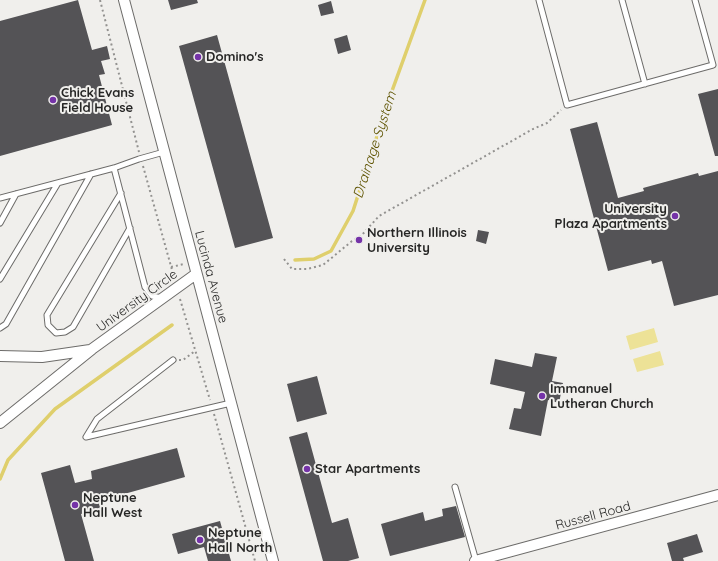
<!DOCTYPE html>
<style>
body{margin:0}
canvas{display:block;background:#f0efec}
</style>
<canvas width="718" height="561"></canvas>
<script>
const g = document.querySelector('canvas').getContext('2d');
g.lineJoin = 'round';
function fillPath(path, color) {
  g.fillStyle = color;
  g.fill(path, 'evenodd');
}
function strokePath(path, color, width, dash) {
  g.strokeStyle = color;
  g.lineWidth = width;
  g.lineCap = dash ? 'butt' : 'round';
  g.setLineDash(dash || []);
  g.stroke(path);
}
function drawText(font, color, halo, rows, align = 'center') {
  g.font = font + ' Quicksand,sans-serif';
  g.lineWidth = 4;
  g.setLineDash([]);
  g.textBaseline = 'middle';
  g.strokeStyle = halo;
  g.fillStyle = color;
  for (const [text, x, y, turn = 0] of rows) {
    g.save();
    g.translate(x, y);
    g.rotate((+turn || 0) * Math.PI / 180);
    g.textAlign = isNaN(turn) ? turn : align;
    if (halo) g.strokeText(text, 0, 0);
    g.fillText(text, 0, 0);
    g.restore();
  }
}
fillPath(new Path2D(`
 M654 328 658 342 630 350 626 336Z
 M660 351 664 365 637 372 633 359Z`), '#ede297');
strokePath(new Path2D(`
 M295 260 314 259 331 251 353 211 388 102 425 0
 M0 479 8 460 55 409 172 325`), '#dfcf6c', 3.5);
fillPath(new Path2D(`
 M78 0 92 50 107 46 110 59 101 61 105 74 99 75 112 125 0 156V21Z
 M168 0H197L198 3 171 10Z
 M331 1 334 13 321 16 318 5Z
 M217 35 273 238 235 248 179 46Z
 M347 35 351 50 338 54 334 39Z
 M718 89V156H715L698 94Z
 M597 122 618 198 644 191 643 188 698 173 699 176 718 171V295L674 306 662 261 652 264 651 260 608 271 570 129Z
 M478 230 489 232 486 244 476 241Z
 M535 353 557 357 552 381 563 383 559 403 548 400 541 436 509 429 514 408 521 409 525 392 490 384 495 359 532 367Z
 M317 376 327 414 297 422 287 384Z
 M307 432 332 523 348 518 359 558 348 561H323L289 437Z
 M177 448 185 477 99 501 101 509 81 514 94 561H65L41 473 70 465 75 483 92 479 91 471Z
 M456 506 465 537 390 556 381 524 423 512 425 521 443 516 442 509Z
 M220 521 231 561H208L204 547 178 554 172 534Z
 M697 534 703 552 683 558 684 561H672L667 543Z`), '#545356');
const lane = new Path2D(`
 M539 0 567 105 713 65 695 0
 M622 0 645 84
 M114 168 145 287 152 296 162 298
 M121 193 47 315 48 325 56 333 65 332 73 327 130 228
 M0 198 114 168 139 159 164 152
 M0 223 16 194
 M0 279 58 183
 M0 328 6 324 91 174
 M173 360 97 419 86 437 231 403
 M455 487 476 561`);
const street = new Path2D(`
 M124 0 273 561
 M0 356 42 357 90 350
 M0 423 92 349 196 274
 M475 561 718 495`);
strokePath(lane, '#6d6c6a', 7);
strokePath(street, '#6d6c6a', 12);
strokePath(new Path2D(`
 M100 0 139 152
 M143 166 174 277
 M203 258 210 256
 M284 259 292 269H307L323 265 352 241 361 236 379 216 533 129 547 123 561 110
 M171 267 184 264
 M180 299 210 400
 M179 360H183L195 351
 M214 414 255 561`), '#939290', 2, [2, 3]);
strokePath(lane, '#fff', 5);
strokePath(street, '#fff', 10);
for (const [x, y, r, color] of [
 [198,57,4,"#7533a8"],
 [53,100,4,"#7533a8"],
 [675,216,4,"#7533a8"],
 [359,240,4,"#7533a8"],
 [542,396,4,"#7533a8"],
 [307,469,4,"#7533a8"],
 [75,505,4,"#7533a8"],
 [200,540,4,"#7533a8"]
]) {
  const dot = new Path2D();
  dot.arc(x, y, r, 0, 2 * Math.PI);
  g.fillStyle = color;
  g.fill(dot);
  strokePath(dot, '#f0efec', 1.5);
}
drawText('bold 13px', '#262625', '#f0efec', [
 ["Domino's",206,57],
 ["Chick Evans",61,93],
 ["Field House",61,108],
 ["University",667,209,"right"],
 ["Plaza Apartments",667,224,"right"],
 ["Northern Illinois",367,233],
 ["University",367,248],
 ["Immanuel",550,389],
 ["Lutheran Church",550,404],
 ["Star Apartments",315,469],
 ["Neptune",83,498],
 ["Hall West",83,513],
 ["Neptune",208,533],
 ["Hall North",208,548]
], 'left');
drawText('13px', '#262625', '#f0efec', [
 ["Lucinda Avenue",211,277,75],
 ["University Circle",137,301,-36],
 ["Russell Road",593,516,-15]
]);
drawText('italic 14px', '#5e5301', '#f0efec', [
 ["Drainage System",375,145,-72]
]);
</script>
